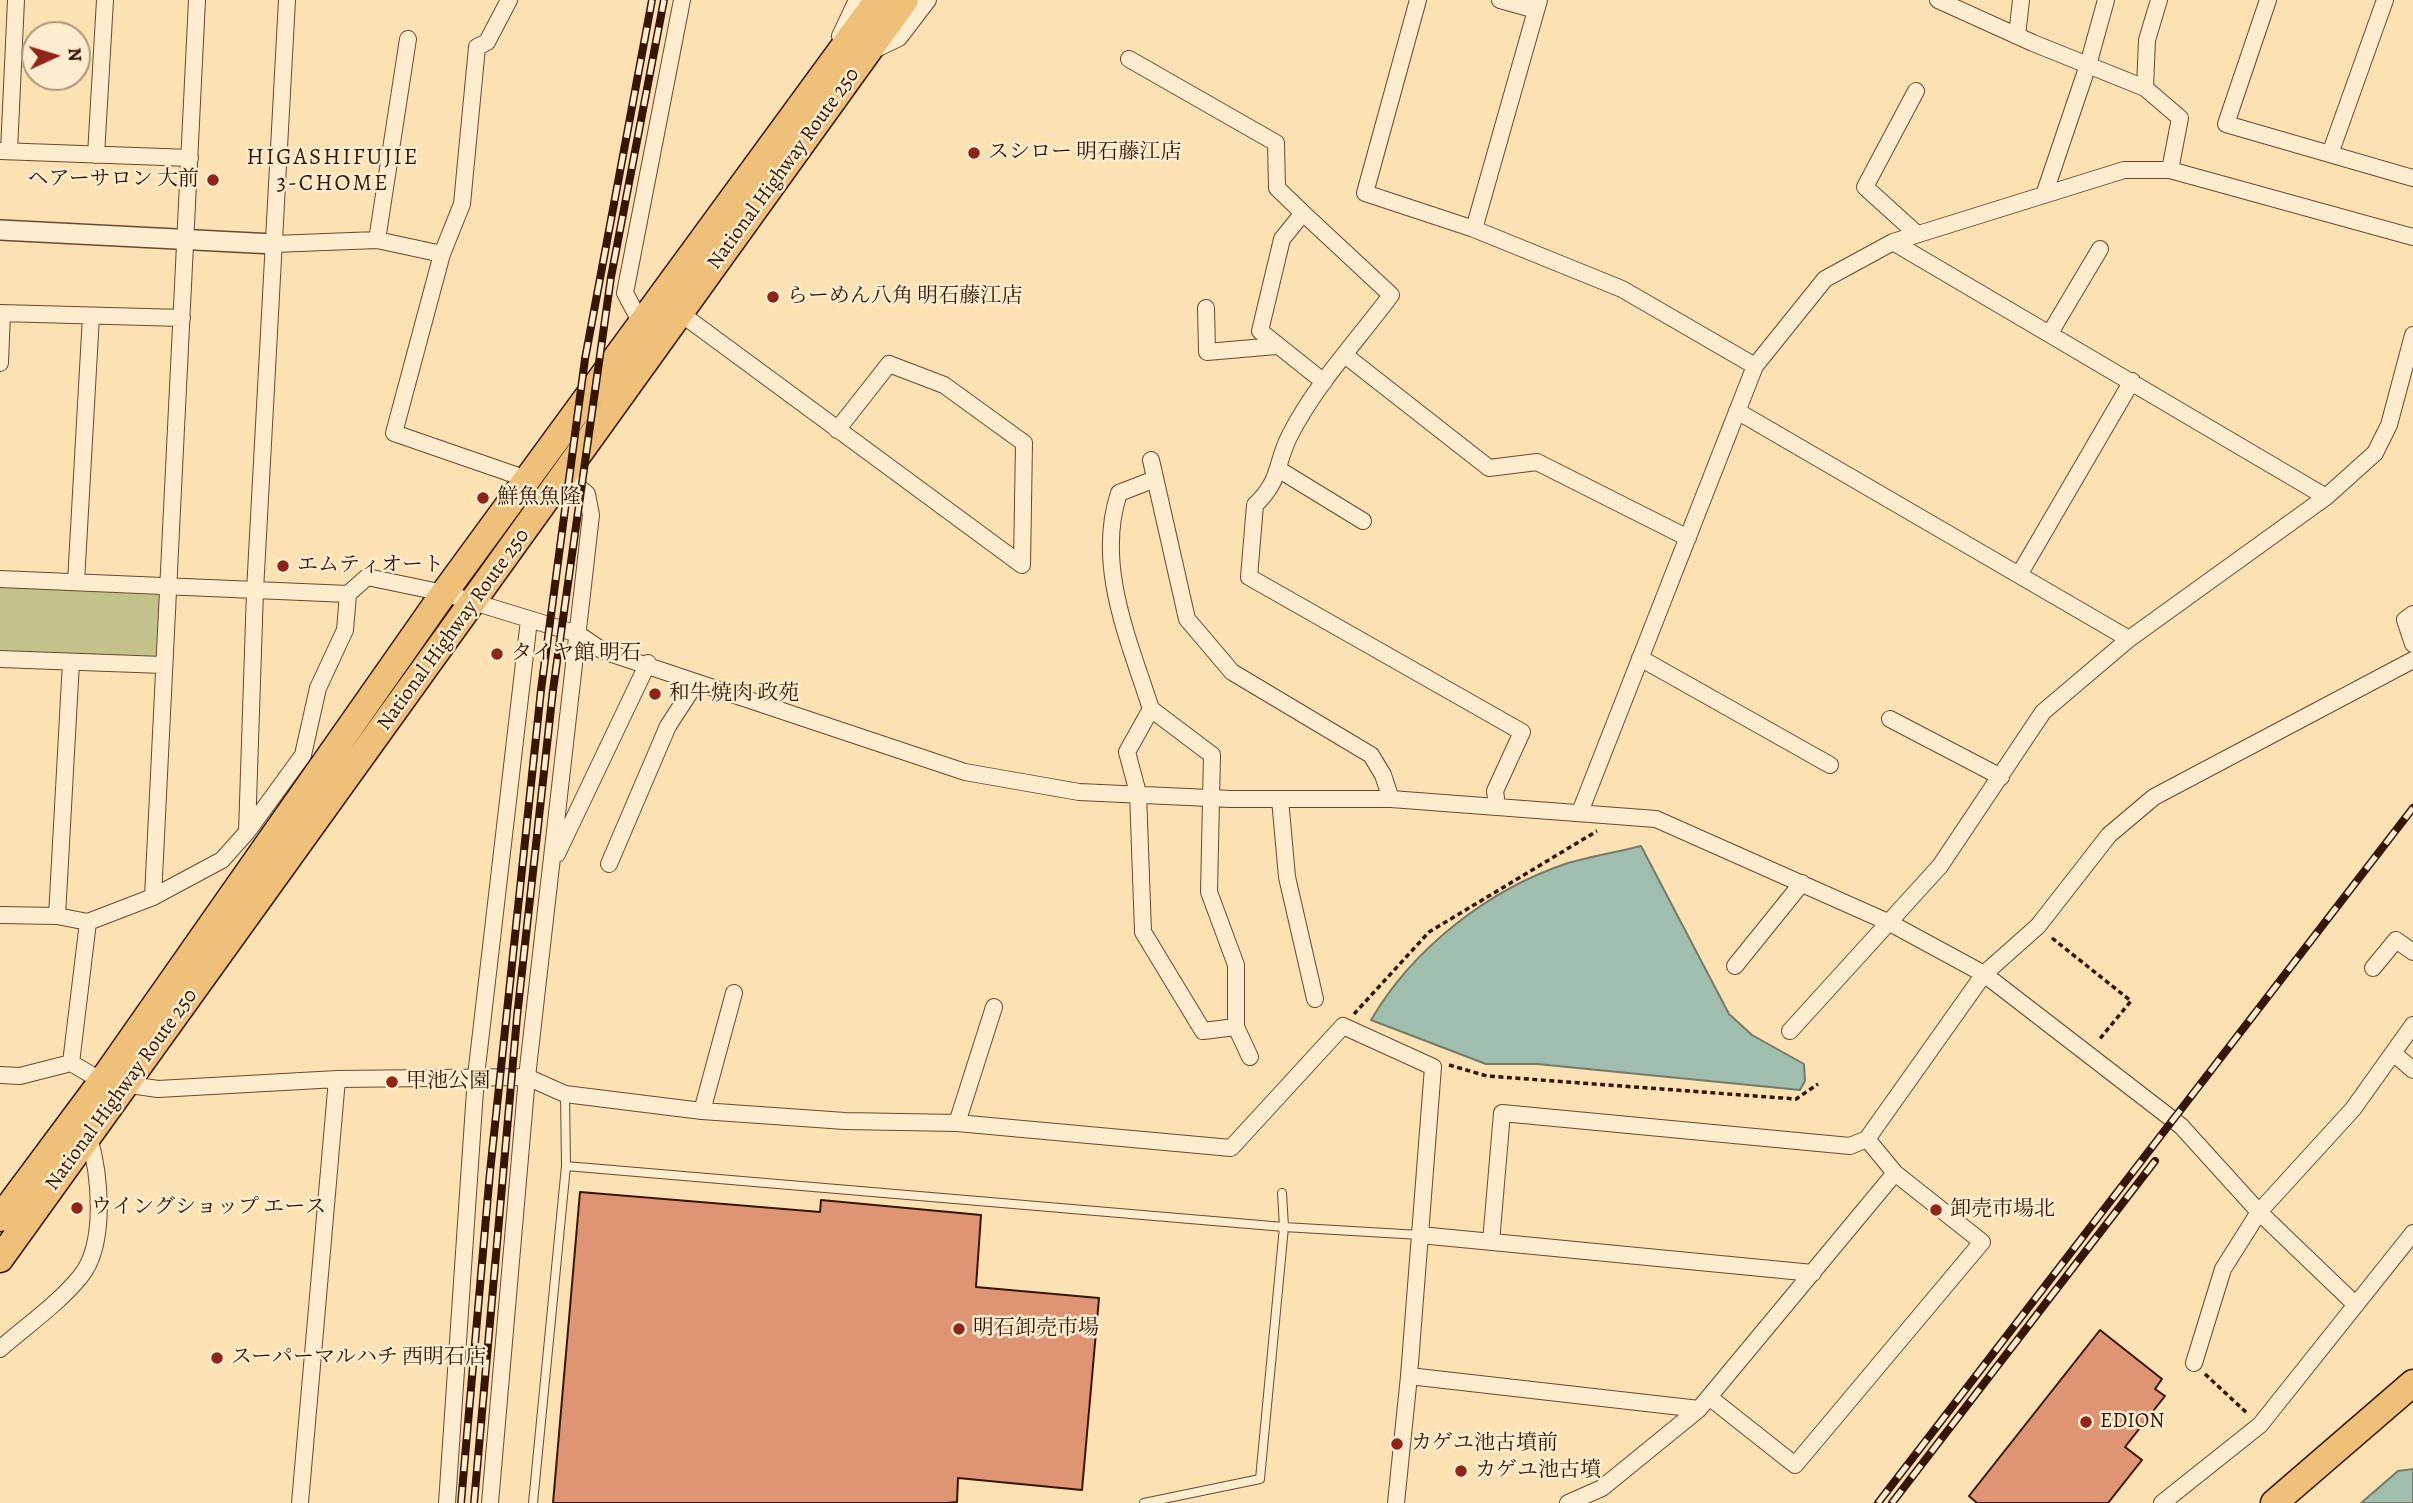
<!DOCTYPE html>
<meta charset="utf-8">
<style>
body{margin:0}
#map{position:relative;width:2413px;height:1503px;overflow:hidden;background:#fce1b3;font-family:Alegreya,serif}
canvas{display:block}
.north{position:absolute;left:21px;top:21px;width:70px;height:70px;box-sizing:border-box;background:#fdecce;border:2px solid #ad967d;border-radius:50%;rotate:86deg;font-size:19px;font-weight:700;line-height:28px;text-align:center;color:#361504}
.north::after{content:'';display:block;margin:auto;width:24px;height:32px;background:#8f2418;clip-path:polygon(50% 0,100% 100%,50% 72%,0 100%)}
</style>
<div id="map">
<canvas width="2413" height="1503"></canvas>
<div class="north">N</div>
</div>
<script>
const g = document.querySelector('canvas').getContext('2d');
g.lineJoin = 'round';
function fillPath(path, color) {
  g.fillStyle = color;
  g.fill(path, 'evenodd');
}
function strokePath(path, color, width, dash) {
  g.strokeStyle = color;
  g.lineWidth = width;
  g.lineCap = dash ? 'butt' : 'round';
  g.setLineDash(dash || []);
  g.stroke(path);
}
function drawText(font, color, halo, rows, align = 'center') {
  g.font = font + ' Alegreya,"Noto Serif JP",serif';
  g.lineWidth = 5;
  g.setLineDash([]);
  g.textBaseline = 'middle';
  g.strokeStyle = halo;
  g.fillStyle = color;
  for (const [text, x, y, turn = 0] of rows) {
    g.save();
    g.translate(x, y);
    g.rotate((+turn || 0) * Math.PI / 180);
    g.textAlign = isNaN(turn) ? turn : align;
    if (halo) g.strokeText(text, 0, 0);
    g.fillText(text, 0, 0);
    g.restore();
  }
}
fillPath(new Path2D(`
 M0 586 160 595 157 657 0 653Z`), '#c2c28a');
const water = new Path2D(`
 M1641 846 1729 1014 1752 1035 1804 1064 1805 1081 1800 1090 1537 1064H1486L1371 1020C1413 948 1489 889 1568 863 1592 856 1617 852 1641 846Z
 M2413 1469V1503H2361L2398 1471Z`);
fillPath(water, '#9fbead');
strokePath(water, '#757a69', 2);
const building = new Path2D(`
 M580 1192 820 1212 821 1200 981 1215 976 1287 1099 1298 1082 1490 958 1478 957 1502 947 1503H553Z
 M2100 1330 2162 1379 2155 1389 2165 1396 2125 1447 2142 1460 2108 1503H1977L1969 1496Z`);
fillPath(building, '#df9474');
strokePath(building, '#361504', 2);
const service = new Path2D(`
 M566 1166 1284 1227 1420 1235
 M533 1503 566 1166 565 1094
 M1144 1503 1260 1479 1284 1227 1282 1193`);
const minor = new Path2D(`
 M1418 0 1365 193 1474 229
 M1500 0 1536 10
 M1539 0 1474 229 1622 289 1755 366
 M1938 0 2033 43 2145 88 2180 118 2170 170
 M2268 0 2226 124 2413 178
 M840 36 857 0
 M2017 36 2021 0
 M872 51 899 38 928 0
 M1129 59 1276 143 1277 188 1303 213
 M2145 88 2147 40 2159 0
 M1916 91 1865 187 1917 234
 M0 151 190 158
 M9 151 16 0
 M2330 154 2385 0
 M96 155 105 0
 M2044 195 2088 65 2106 0
 M377 240 442 254 462 204 477 47 487 42 509 0
 M1893 242 2326 497
 M274 244 377 240 408 39
 M442 254 394 433 527 479
 M1206 308 1207 352 1276 346
 M0 313 182 318
 M680 313 1022 565 1024 443 944 385 889 364 837 430
 M642 325 625 293 682 0
 M2050 333 2100 249
 M1346 356 1489 468 1537 462 1688 538
 M0 363 2 313
 M1324 382 1260 331 1282 239 1303 213 1391 295C1357 341 1316 384 1290 435 1275 464 1282 479 1255 505L1249 577 1522 732 1495 791 1497 806
 M1737 411 2129 639
 M1151 460 1187 619 1232 672 1371 755 1383 775 1391 799
 M1278 469 1363 521
 M1155 479 1119 493C1095 565 1129 640 1151 709L1127 752 1138 793 1143 932 1203 1031 1236 1027
 M2019 575 2132 381
 M0 579 348 594 367 577 444 593 578 634 603 651 965 772 1079 792 1231 799H1391L1656 819 1890 923 1984 974 2181 1126 2259 1212 2356 1305
 M76 582 91 316
 M2413 614 2405 620 2413 644
 M1640 658 1830 765
 M0 659 163 665
 M1151 709 1212 755 1209 892 1236 965V1027L1250 1057
 M1890 719 2001 777
 M1280 799 1287 877 1315 999
 M1580 812 1755 366 1825 279 1893 242 2124 170H2170L2413 237
 M247 832 255 591 287 0
 M557 854 648 663
 M609 864 668 726 696 683
 M153 897 222 860 247 832 303 755 318 688 345 630 348 594
 M0 915 57 916 88 922 153 897 197 0
 M57 916 71 662
 M88 922 71 1063 102 1081 158 1089 337 1079 527 1077 565 1094 702 1111 845 1121 957 1123 1231 1148 1343 1026 1433 1067 1409 1376
 M1735 966 1802 883
 M2373 968 2396 940 2413 952
 M1790 1031 1940 866 2043 712 2129 639 2326 497 2375 453 2389 425 2413 335
 M2393 1053 2413 1070
 M0 1075 20 1076 71 1063
 M702 1111 734 993
 M957 1123 994 1007
 M1867 1139 1895 1173
 M1420 1235 1813 1273
 M1491 1242 1502 1113 1850 1146 1867 1139 1984 974 2038 926 2109 835 2154 797 2413 660
 M0 1349C26 1326 58 1304 80 1277 107 1245 100 1175 89 1137
 M2194 1363 2223 1269 2259 1212 2353 1109 2413 1025
 M300 1503 337 1079
 M447 1503 476 1076 529 620
 M490 1503 527 1077 591 515 587 494 566 476
 M1396 1503 1409 1376 1699 1409 1895 1173 1982 1242 1795 1465 1709 1397
 M1568 1503 1602 1488 1699 1409
 M2162 1503 2260 1425 2413 1233`);
const tertiary = new Path2D(`
 M0 230 274 244`);
const trunk = new Path2D(`
 M0 1218 102 1081 444 593 878 0
 M0 1259 905 0
 M2274 1503 2413 1383`);
strokePath(service, '#684830', 10);
strokePath(minor, '#684830', 18);
strokePath(tertiary, '#684830', 22);
strokePath(trunk, '#361504', 29);
strokePath(new Path2D(`
 M2052 938 2131 1001 2098 1041
 M1354 1014 1429 932 1597 831
 M1449 1065 1487 1076 1796 1099 1818 1084
 M2205 1374 2248 1414`), '#361504', 3.5, [5, 3.5]);
strokePath(service, '#fdecce', 8);
strokePath(minor, '#fdecce', 16);
strokePath(tertiary, '#fdecce', 19);
strokePath(trunk, '#eec07a', 26);
const rail = new Path2D(`
 M461 1503 490 1172 541 690 585 359 652 0
 M474 1503 517 1017 553 690 611 277 664 0
 M1878 1503 2413 808
 M1892 1503 2155 1161`);
strokePath(rail, '#361504', 8);
strokePath(rail, '#fdecce', 5, [16]);
for (const [x, y, r, color] of [
 [974,153,7,"#8f2418"],
 [213,180,7,"#8f2418"],
 [773,297,7,"#8f2418"],
 [483,498,7,"#8f2418"],
 [283,566,7,"#8f2418"],
 [497,654,7,"#8f2418"],
 [655,694,7,"#8f2418"],
 [392,1082,7,"#8f2418"],
 [77,1208,7,"#8f2418"],
 [1936,1210,7,"#8f2418"],
 [959,1329,7,"#8f2418"],
 [217,1358,7,"#8f2418"],
 [2086,1422,7,"#8f2418"],
 [1397,1444,7,"#8f2418"],
 [1461,1471,7,"#8f2418"]
]) {
  const dot = new Path2D();
  dot.arc(x, y, r, 0, 2 * Math.PI);
  g.fillStyle = color;
  g.fill(dot);
  strokePath(dot, '#fdecce', 2.5);
}
drawText('21px', '#361504', '#fdecce', [
 ["スシロー 明石藤江店",988,153],
 ["ヘアーサロン 大前",199,180,"right"],
 ["らーめん八角 明石藤江店",787,297],
 ["鮮魚魚隆",497,498],
 ["エムティオート",297,566],
 ["タイヤ館 明石",511,654],
 ["和牛焼肉 政苑",669,694],
 ["甲池公園",406,1082],
 ["ウイングショップ エース",91,1208],
 ["卸売市場北",1950,1210],
 ["明石卸売市場",973,1329],
 ["スーパーマルハチ 西明石店",231,1358],
 ["EDION",2100,1422],
 ["カゲユ池古墳前",1411,1444],
 ["カゲユ池古墳",1475,1471]
], 'left');
drawText('21px', '#361504', '#fdecce', [
 ["National Highway Route 250",784,169,-54],
 ["National Highway Route 250",454,630,-54],
 ["National Highway Route 250",122,1090,-54]
]);
g.letterSpacing = '2px';
drawText('23px', '#361504', '#fdecce', [
 ["HIGASHIFUJIE",333,158],
 ["3-CHOME",333,184]
]);
g.letterSpacing = '0px';
</script>
